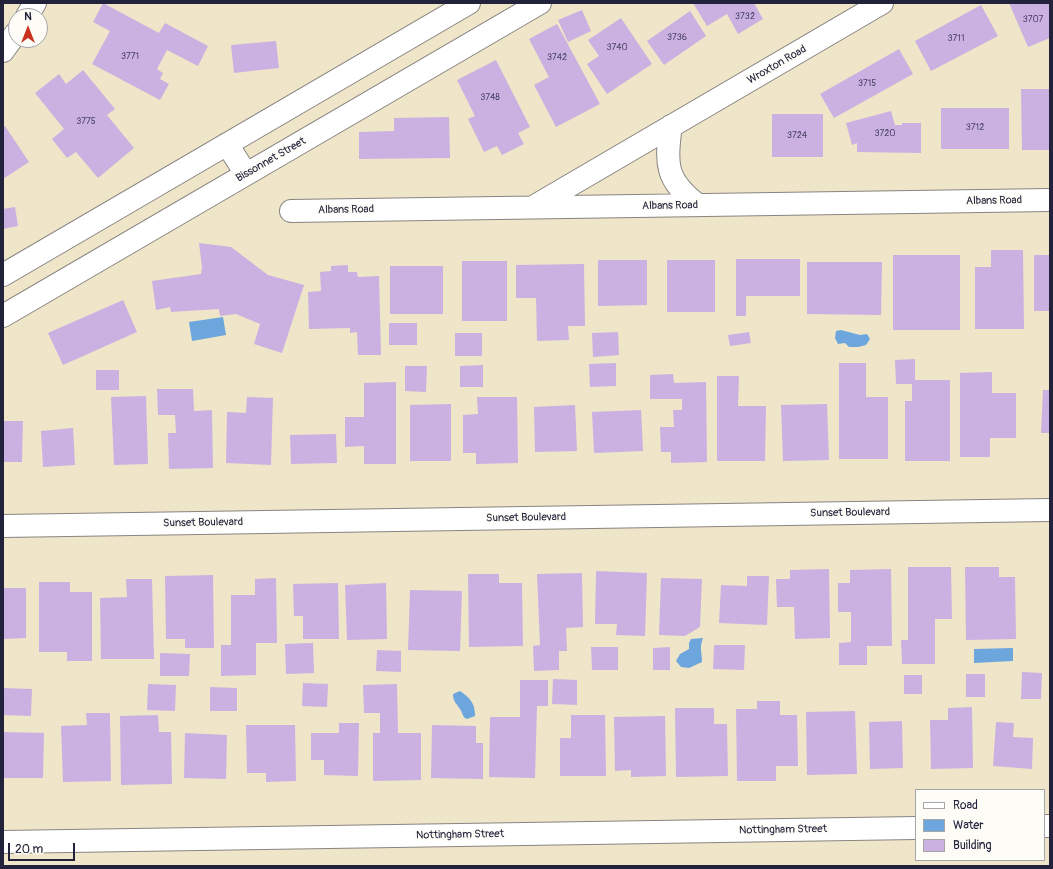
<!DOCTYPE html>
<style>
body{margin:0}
#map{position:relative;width:1053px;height:869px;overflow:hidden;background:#efe5c8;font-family:Pangolin,sans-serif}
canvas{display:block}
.frame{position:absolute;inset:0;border:4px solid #22223b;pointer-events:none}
.legend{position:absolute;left:915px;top:789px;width:130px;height:72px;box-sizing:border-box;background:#fdfcf7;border:1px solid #a5a5ac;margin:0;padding:5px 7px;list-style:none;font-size:12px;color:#22223b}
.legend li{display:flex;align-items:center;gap:8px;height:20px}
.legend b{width:20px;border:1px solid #a5a5ac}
.north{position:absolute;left:8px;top:8px;width:40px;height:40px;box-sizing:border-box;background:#fdfcf7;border:1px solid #a5a5ac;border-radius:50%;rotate:0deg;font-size:11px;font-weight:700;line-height:16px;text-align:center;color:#22223b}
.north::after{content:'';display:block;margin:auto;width:14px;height:18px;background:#c8321e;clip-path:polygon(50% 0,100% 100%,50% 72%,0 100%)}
.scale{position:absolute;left:8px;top:843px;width:67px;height:18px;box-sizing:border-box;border:2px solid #22223b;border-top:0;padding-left:5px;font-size:12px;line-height:14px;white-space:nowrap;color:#22223b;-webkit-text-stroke:3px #fdfcf7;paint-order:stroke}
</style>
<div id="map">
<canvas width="1053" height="869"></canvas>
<div class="frame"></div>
<ul class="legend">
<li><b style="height:5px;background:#fff"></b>Road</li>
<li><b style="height:11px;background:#6da6dc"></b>Water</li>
<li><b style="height:11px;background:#cbb0e2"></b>Building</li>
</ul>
<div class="north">N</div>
<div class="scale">20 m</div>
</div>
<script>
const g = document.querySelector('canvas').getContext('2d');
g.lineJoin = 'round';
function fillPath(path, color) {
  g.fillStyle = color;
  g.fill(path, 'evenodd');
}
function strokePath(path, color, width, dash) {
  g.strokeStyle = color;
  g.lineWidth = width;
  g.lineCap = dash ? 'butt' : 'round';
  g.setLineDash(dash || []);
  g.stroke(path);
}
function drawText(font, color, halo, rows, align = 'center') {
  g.font = font + ' Pangolin,sans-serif';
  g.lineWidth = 4;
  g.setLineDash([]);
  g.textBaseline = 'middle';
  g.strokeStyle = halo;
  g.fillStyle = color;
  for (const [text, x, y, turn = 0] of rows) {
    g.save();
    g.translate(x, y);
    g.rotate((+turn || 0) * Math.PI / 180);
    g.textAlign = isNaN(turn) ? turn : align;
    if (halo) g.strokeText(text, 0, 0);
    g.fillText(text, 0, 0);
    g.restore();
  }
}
fillPath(new Path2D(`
 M223 317 226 335 192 341 189 322Z
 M841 330 860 335 867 334 870 339 866 345 858 347H849L845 343 838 344 835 338 836 331Z
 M703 638C699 649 702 651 702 662L689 668 681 667 676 661 680 654 689 649V643L691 639Z
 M1013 648V661L974 663V649Z
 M460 691C470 698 475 703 475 716L467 719C462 717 463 713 460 709 456 703 453 701 453 694Z`), '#6da6dc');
fillPath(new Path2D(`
 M103 3 159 33 165 23 208 46 198 66 167 50 157 69 163 73 160 79 169 84 160 100 92 64 110 31 93 22Z
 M693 3H754L763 19 738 34 727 14 707 26Z
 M1009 3H1050V38L1028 47Z
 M981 5 998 36 931 71 915 41Z
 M582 10 591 31 568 42 558 20Z
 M690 11 706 36 664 65 647 41Z
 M621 18 652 64 607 94 587 64 599 56 588 40Z
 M557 24 600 104 556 127 534 85 549 77 529 39Z
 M276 41 279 68 234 73 231 45Z
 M899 49 913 74 834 118 820 94Z
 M496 60 530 127 518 133 524 144 502 155 497 146 484 152 468 119 475 116 457 80Z
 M83 70 115 109 107 115 134 148 98 178 76 152 67 158 52 139 64 129 35 93 59 74 66 84Z
 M1021 89H1050V150H1022Z
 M941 108H1009V149H941Z
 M891 111 895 125H902V123H921V153L857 152V143L852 145 846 123Z
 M772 114H823V157H772Z
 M449 117 450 158 359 159V132L394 131V118Z
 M5 126 29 162 3 179V128Z
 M15 207 18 226 3 229V209Z
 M199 243 231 247 268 275 304 285 282 353 254 344 260 324 236 314 220 316 219 309 171 312 170 307 156 310 152 281 201 274 202 267Z
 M991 250H1023L1024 329H975V267H991Z
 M893 255H960V330H893Z
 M1034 255H1050V311H1034Z
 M736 259H800V296H746V316H736Z
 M598 260H647V305L598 306Z
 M667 260H715V312H667Z
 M462 261H507V321H462Z
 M807 262H882L881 315 807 314Z
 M584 264 585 326H568L569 340 537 341 536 298H516V265Z
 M348 265V272H357L358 277 379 276 381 355H358L357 332 350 333V328L309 329 308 292 321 291 320 272 331 271V266Z
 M390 266H443V314H390Z
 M123 300 137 332 63 365 48 333Z
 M389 323H417V345H389Z
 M618 332 619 355 593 357 592 333Z
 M749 332 751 343 730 346 728 335Z
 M455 333H482V356H455Z
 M915 359V380H950V461H905V401H912V384H896L895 360Z
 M616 363V386L590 387 589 364Z
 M839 363H866V397H888V459H839Z
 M483 365V387H460V366Z
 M405 366H427L426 392 405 391Z
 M96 370H119V390H96Z
 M992 372V393H1016V438H990V457H960V373Z
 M673 374 674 383 706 382 707 462 671 463V452H661L660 427H674L673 410H682V399H650V375Z
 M717 376H739L738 406H766L765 461H717Z
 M396 382V464H364V446L345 447V417H364V383Z
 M157 389H193L194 411 212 410 213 468 169 469 168 433H176L175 415H158Z
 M1043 390H1050V433H1041Z
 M146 396 148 464 114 465 111 397Z
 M247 397 273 398 271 465 226 463 227 412 246 413Z
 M477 397H517L518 463 476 464V453H463V415L478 414Z
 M451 404V461H410V405Z
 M827 404 829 460 783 461 781 405Z
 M575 405 577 451 535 452 534 407Z
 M641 410 643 451 594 453 592 412Z
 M3 421H23L22 462H3Z
 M73 428 75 465 43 467 41 431Z
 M336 434 337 463 291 464 290 435Z
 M908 567H951L952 619H935V664H902L901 640H908Z
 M965 567H999V577H1015L1016 639 966 640Z
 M829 569 830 638 795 639 794 607H777L776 579H790V570Z
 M891 569 892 646H867V665H839V643L851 642V612H838V583H850V570Z
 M596 571 647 573 645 636 616 635 617 624H595Z
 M582 573 583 627 566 628 567 651H559V670L534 671 533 646 540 645 537 574Z
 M468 574H499V583H522L523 646 469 647Z
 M213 575 214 648H185V639H166L165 576Z
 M747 576H769L767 625 719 623 721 585 747 586Z
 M276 578 277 643H256V675L221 676V645H231V595H255V579Z
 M661 578 702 579 700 627 685 636 659 635Z
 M126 579H152L154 659H101L100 598 127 597Z
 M39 582H70V592H92V661H67V652H39Z
 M338 583 339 639H303V616H294L293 584Z
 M386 583 387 639 347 640 345 585Z
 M3 588H26V638L3 639Z
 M410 590 462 591 460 651 408 650Z
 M313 643 314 673 286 674 285 644Z
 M714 645H745L744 670 713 669Z
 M591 647H618V670H592Z
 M670 647V670H653V648Z
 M377 650 401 651V672L376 671Z
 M160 653 190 654 189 676H160Z
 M1022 672 1042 673 1041 699H1021Z
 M966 674H985V697H966Z
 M904 675H922V694H904Z
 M553 679 577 680V705L552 704Z
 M520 680H548V706H537L535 778 489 777 490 717H520Z
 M303 683 328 684 327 707 302 706Z
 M148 684 176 685 175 711 147 710Z
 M397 684 398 733H421V780L373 781V733H380V713H364L363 685Z
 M210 687 237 688V711H210Z
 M3 688 32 689 31 716 3 715Z
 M757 701H780V715H797L798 766H776V781H737L736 709H757Z
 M972 707 973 768 931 769 930 720H948V708Z
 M675 708H714V724H727L728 776 676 777Z
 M855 711 857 774 807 775 806 712Z
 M86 713H110L111 781 63 782 61 726 87 725Z
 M158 715 159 732H171L172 784 121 785 120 716Z
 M571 715H605L606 776H560V738H571Z
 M665 716 666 776 631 777V770L615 771 614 717Z
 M902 721 903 768 870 769 869 722Z
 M996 722 1014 723 1013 737 1033 738 1032 769 993 766Z
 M339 723H359L358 776 324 775V760H311V733H339Z
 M246 725H295L296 781 266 782V773H247Z
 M432 725 476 726V743H483V779L431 778Z
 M4 732 44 733 43 778H3Z
 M185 733 227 735 226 779 184 778Z`), '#cbb0e2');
const street = new Path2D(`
 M27 16 35 3
 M3 51 16 33
 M671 126C665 164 666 181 698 205
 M533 207 882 3
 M291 211 1050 200
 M1044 826H1050
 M3 842 916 828`);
const secondary = new Path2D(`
 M227 144 246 174
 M3 275 469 3
 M3 316 540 3
 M3 526 1050 510`);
strokePath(street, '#888482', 24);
strokePath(secondary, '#888482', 24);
strokePath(street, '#fff', 22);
strokePath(secondary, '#fff', 22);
drawText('9px', '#4c4665', null, [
 ["3732",745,17],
 ["3707",1033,20],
 ["3736",677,38],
 ["3711",956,39],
 ["3740",617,48],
 ["3771",130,57],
 ["3742",557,58],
 ["3715",867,84],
 ["3748",490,98],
 ["3775",86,122],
 ["3712",975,128],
 ["3720",885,134],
 ["3724",797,136]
]);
drawText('11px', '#22223b', '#fdfcf7', [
 ["Wroxton Road",777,65,-30],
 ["Bissonnet Street",271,160,-30],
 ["Albans Road",994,201,-1],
 ["Albans Road",670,206,-1],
 ["Albans Road",346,210,-1],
 ["Sunset Boulevard",850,513,-1],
 ["Sunset Boulevard",526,518,-1],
 ["Sunset Boulevard",203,523,-1],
 ["Nottingham Street",783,830,-1],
 ["Nottingham Street",460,835,-1]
]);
</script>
